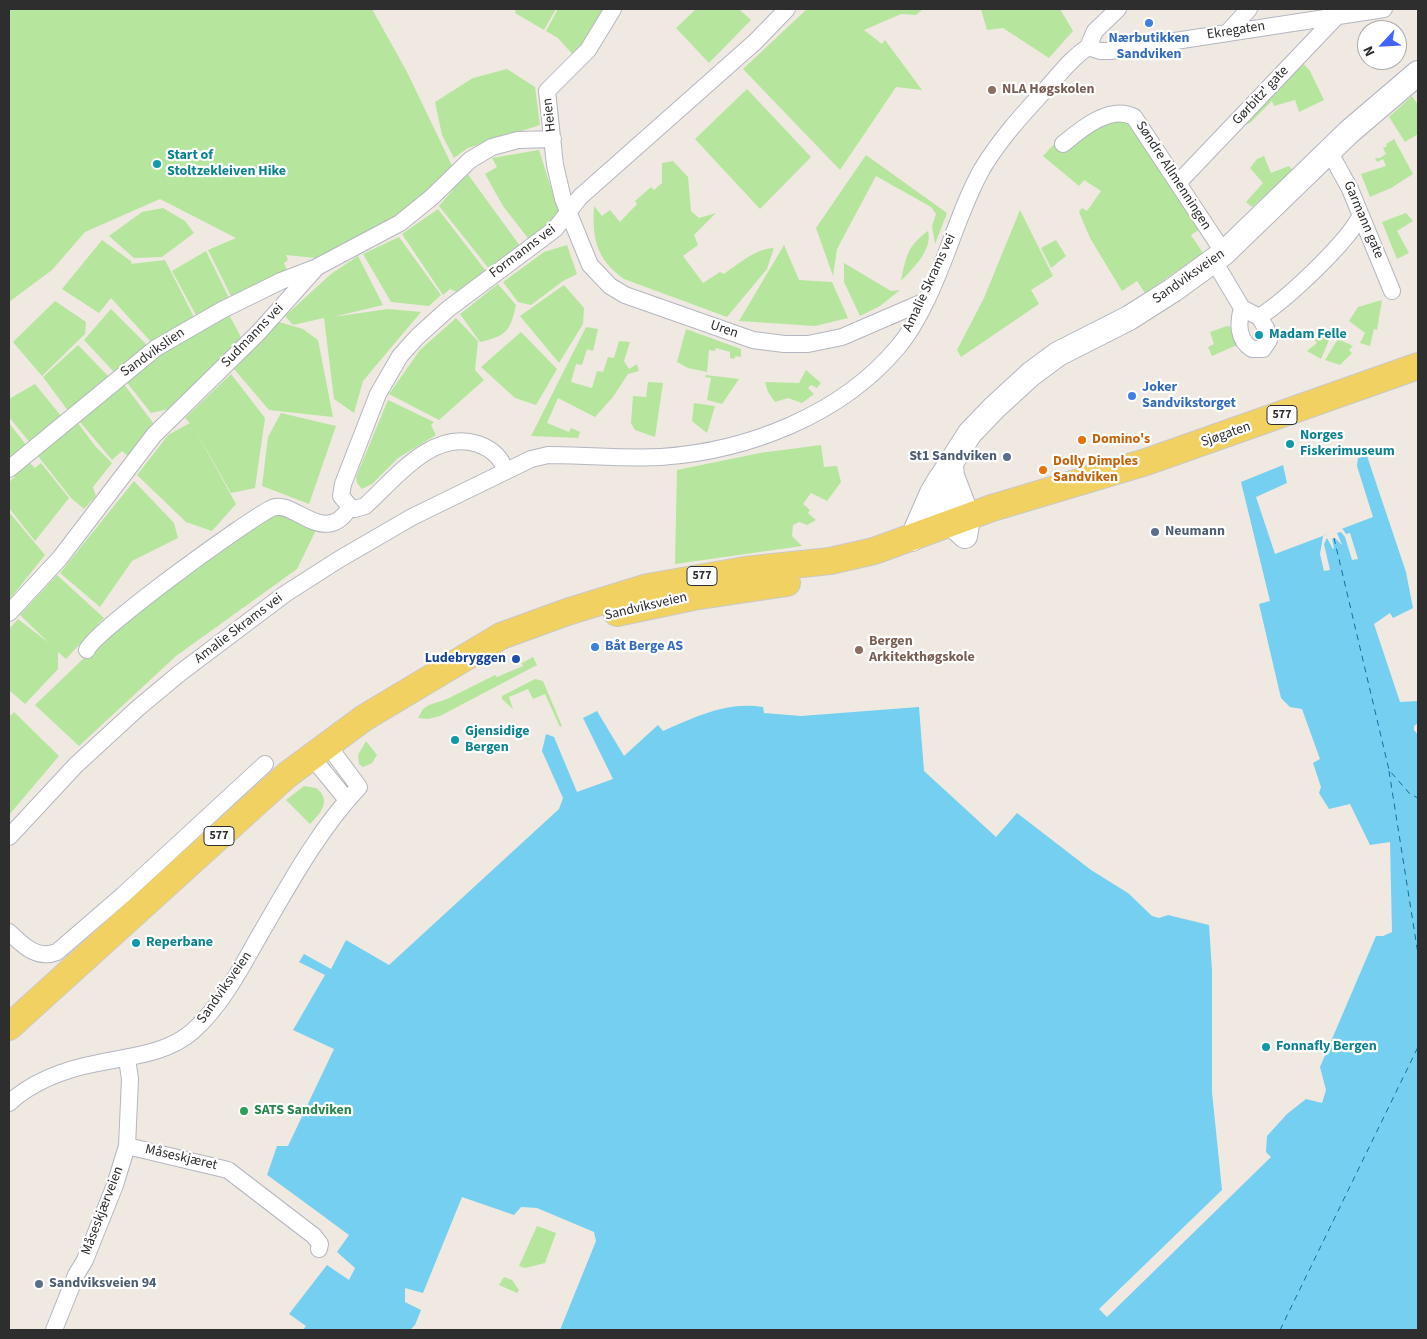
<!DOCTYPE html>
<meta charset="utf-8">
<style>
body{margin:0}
#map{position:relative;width:1427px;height:1339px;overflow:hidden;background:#efe9e1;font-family:"Source Sans 3",sans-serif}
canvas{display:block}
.frame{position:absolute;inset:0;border:10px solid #2e2e2e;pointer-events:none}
.north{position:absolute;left:1357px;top:20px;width:50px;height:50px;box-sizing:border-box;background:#fff;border:1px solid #ababab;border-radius:50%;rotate:245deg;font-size:14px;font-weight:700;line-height:20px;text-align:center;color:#2e2e2e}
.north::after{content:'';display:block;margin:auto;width:18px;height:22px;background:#4264fb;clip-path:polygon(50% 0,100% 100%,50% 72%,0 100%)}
</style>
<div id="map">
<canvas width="1427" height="1339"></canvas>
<div class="frame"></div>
<div class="north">N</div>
</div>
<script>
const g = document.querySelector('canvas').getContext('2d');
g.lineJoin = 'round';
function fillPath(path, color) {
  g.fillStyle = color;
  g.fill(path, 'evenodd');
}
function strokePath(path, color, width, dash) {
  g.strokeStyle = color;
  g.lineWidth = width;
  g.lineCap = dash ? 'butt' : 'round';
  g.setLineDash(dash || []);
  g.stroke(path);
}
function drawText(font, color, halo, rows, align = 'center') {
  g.font = font + ' "Source Sans 3",sans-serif';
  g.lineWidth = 4.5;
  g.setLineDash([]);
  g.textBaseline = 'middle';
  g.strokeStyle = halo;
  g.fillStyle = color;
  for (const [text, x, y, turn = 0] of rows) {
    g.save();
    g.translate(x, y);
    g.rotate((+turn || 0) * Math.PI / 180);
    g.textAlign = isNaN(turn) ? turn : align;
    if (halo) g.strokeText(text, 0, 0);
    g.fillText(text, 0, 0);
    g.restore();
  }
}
fillPath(new Path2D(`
 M9 9H372L407 72 456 174 335 260 286 255 288 260 284 263 287 270 233 300 208 250 236 238 160 199 85 232 52 270 9 302Z
 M516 9H556L544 30 515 13Z
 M558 9H607L575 57 558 38 546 31Z
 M696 9H739L751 20 709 63 676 28Z
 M807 9H923L916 15 901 14 864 30 882 44 885 40 922 90 896 87 840 170 743 69Z
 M981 9H1060L1073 31 1049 58 1003 28 987 30Z
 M1301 61 1310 71 1324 100 1299 112 1295 100 1274 106 1272 101 1250 123 1244 125 1242 120Z
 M507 69 535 87 540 125 468 148 454 158 442 135 435 102 473 78Z
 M747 89 811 157 760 209 695 139Z
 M1412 96 1418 105V134L1405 142 1389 117Z
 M1127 118 1202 228 1191 235 1203 253 1145 293 1137 281 1122 291 1090 238 1079 212 1082 208 1087 211 1101 191 1084 180 1079 186 1043 156 1057 141 1104 121Z
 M1394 139 1413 174 1391 188 1370 197 1361 174 1386 166 1383 159 1377 162 1375 158H1380L1386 154 1383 148 1387 146 1386 144Z
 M539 150 559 213 531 242 503 206 485 174 497 167 492 158Z
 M866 155 947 213 935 244 932 226 936 214 931 207 876 176 837 249 833 276 816 228Z
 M1264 156 1271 173 1289 166 1293 171 1252 207 1246 202 1263 183 1250 168 1257 159Z
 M673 161 688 177 691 211 699 218 716 213 694 235 698 245 683 256 703 283 720 272 724 274C738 264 757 248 774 248L767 269 727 317 624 279C596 259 592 238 594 206L602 216 610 210 620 222 637 204 635 201 651 187 654 190 662 183V163Z
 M467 173 520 246 490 270 439 206Z
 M163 208 185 221 194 233 162 257 134 258 109 236 142 212Z
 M438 209 486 271 457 292 450 289 443 295 402 234Z
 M1020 210 1053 276 1031 290 1039 304 961 357 957 350 984 298Z
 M1406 213 1413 221 1397 231 1409 253 1397 259 1382 222Z
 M928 231C933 250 913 268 901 281 906 257 907 246 928 231Z
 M399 237 441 295 429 306 391 302 363 254Z
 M102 240 132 262 131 264 165 260 195 319 153 344 111 298 99 313 62 289Z
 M1056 240 1066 256 1051 268 1041 248Z
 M567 245 577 274 563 281 531 305 518 302 503 282 544 252Z
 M784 245 799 280 832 282 848 318 815 326 739 321Z
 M206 251 231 302 197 317 172 271Z
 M358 256 383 305 333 317 388 309 421 312 363 381 354 413 334 399 324 318 293 325 285 316 331 274Z
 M844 263 891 291 900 290 880 306 860 316 844 282Z
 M498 284 516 305C510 331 507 336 480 342L460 314Z
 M564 285 584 308 583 324 559 363 520 316Z
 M1382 300 1377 330 1374 329 1370 346 1360 343 1365 333 1349 321 1358 307Z
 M55 301 86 322 85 334 42 376 13 342Z
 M111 309 149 347 114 372 84 340Z
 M228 313 242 339 173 408 151 413 125 380 173 343Z
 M456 318 478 341 475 370 484 380 439 420 389 394 420 350Z
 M279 322 303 329 318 340 333 417 269 410 234 369Z
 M1227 326 1231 327 1237 345 1212 356 1208 347 1214 344 1210 332Z
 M586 327 598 329 593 351 587 349 582 365 576 364 571 382 592 388 597 371 603 372 608 357 614 358 619 341 630 342 624 361 629 369 637 364 639 371 628 374 613 397 595 417 558 398 547 423 569 432 571 428 580 432 578 438 531 436Z
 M686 329 741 349V357L736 356 734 359 730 358V352L716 348 715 351 709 350 707 372 688 368 677 362Z
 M521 332 557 369 536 405 515 398 481 367Z
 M1315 333 1329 340 1321 359 1307 351 1317 343 1312 336Z
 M1338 339 1353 346 1349 350 1352 353 1340 365 1325 360Z
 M78 345 110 378 69 412 43 377Z
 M806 370 821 383 817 388 811 385 808 388 814 394 802 403 788 398 775 402 768 392 765 382 799 383Z
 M231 374 265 418 255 488 231 493 193 426 236 504 212 531 186 522 137 475 168 435 190 423 185 418Z
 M706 375 739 379 722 404 707 400 711 378 705 377Z
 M648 382 663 383 655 437 635 430 631 423 633 396 646 397Z
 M123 383 154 424 128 456 122 451 112 460 80 422Z
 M35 384 62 417 31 444 9 417V399Z
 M388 400 434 422 431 425 436 435 398 458 372 484 362 489 357 483 356 477Z
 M694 403 715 406 707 433 692 421Z
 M281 413 336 426 309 504 262 486 268 437Z
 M9 423 27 446 9 463Z
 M78 423 95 446 112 463 93 487 96 496 84 509 71 498 38 456Z
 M821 445 824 467 837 466 841 482 827 501 811 493 803 504 810 510 808 513 816 520 807 525 799 522 793 525 792 536 802 546 675 564 677 470 760 453Z
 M29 462 35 468 41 463 69 498 35 541 9 508V482L15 477 12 474Z
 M134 481 174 523 178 538 132 561 100 607 60 573Z
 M274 511 317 528 297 569 176 656 79 746 35 705 129 615Z
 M9 512 45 555 9 600Z
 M57 575 104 618 66 659 58 652V669L25 704 9 690V629L18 619 49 643 20 615Z
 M533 657 537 665 440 716 428 719 418 718 423 709 429 705 447 699 495 675 497 677 523 666 522 663Z
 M535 679 543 681 562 726 560 727 545 694 533 699 528 689 509 697 513 709 502 699V696Z
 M14 712 59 756 9 815V717Z
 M366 741 377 755 372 763 363 767 359 764 358 755Z
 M304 786 316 788C332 800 321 813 310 824L286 800Z
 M537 1226 556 1233 545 1263 525 1268 519 1266Z
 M504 1277 512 1280 519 1290 517 1293 499 1285Z`), '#b6e59e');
fillPath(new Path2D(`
 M1367 456 1406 572 1413 608 1393 618 1390 613 1374 624 1400 702 1418 701V723L1414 726V730L1418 735V1330H560L596 1241 594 1232 537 1208 521 1207 514 1215 462 1197 423 1293 405 1288V1302L421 1310 415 1325 410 1330H303L306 1326 289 1314 327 1265 349 1280 355 1268 337 1252 349 1235 267 1175 277 1146H288L334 1049 293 1030 325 975 299 962 304 954 331 969 346 940 389 965 559 809 563 798 542 751 546 734 554 737 577 792 613 779 583 718 597 711 624 756 658 725 663 731C695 717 727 701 763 707L764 713 801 716 919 707 924 771 996 837 1017 813 1091 870 1128 893 1152 916 1159 918 1168 915 1209 925 1212 970V1092L1222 1190 1099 1309 1107 1317 1271 1157 1266 1152 1267 1136 1287 1114 1306 1099 1322 1103 1326 1090 1320 1067 1376 936H1383L1392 932 1390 842 1370 845 1350 804 1329 809 1319 793 1321 787 1313 763 1320 759 1302 709 1290 707 1281 698 1259 604 1270 601 1241 482 1283 465 1287 483 1256 497 1275 554 1373 517 1357 466 1358 458Z`), '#75cff0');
fillPath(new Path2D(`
 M1342 528 1346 534 1350 533 1358 559 1352 560 1345 537 1341 532 1337 533 1342 545 1335 538 1332 539 1334 548 1333 549 1327 538 1324 544 1330 570 1324 571 1320 554 1323 536Z
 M267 1175 327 1219 326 1221 266 1178Z`), '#efe9e1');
strokePath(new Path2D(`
 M1334 538 1389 770 1410 794 1418 798
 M1389 771 1418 954
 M1280 1330 1418 1047`), '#0d6fa3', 1, [6, 5]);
const minor = new Path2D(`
 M613 9 588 50 547 91 555 165 563 199 590 265 610 286 625 295 753 340 784 344H808L842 337 923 302
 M1228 32 1249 9
 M1088 47 1100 51H1110L1384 9
 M1088 47 1095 31 1118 9
 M1063 144C1080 130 1110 104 1134 117L1224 253
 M1329 151 1350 189 1392 291
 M1178 183 1339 14
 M1214 261 1242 308 1259 317 1266 328 1269 340 1263 349H1252C1237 340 1238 322 1242 308
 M1259 317C1286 300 1347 243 1361 215
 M9 469 156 348 222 310 281 281 315 268
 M350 507 341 496 343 484 378 394 400 356 417 337 448 309 555 229 580 197 755 42 787 9
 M350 507 355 509 365 506C396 478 432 429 478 444 492 449 501 457 505 470
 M9 613 60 558 154 435 258 333 317 267 400 223 432 197 470 160 492 147 518 140 553 139
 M87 650C93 632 247 520 272 508 293 498 325 549 350 507
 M311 756 347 800
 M9 837 76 765 138 708 180 673 285 594 338 560 412 517 531 459 548 455C585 455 624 459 661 457 748 451 841 415 898 347 920 321 936 280 948 249 958 222 968 194 982 169 1000 139 1022 115 1046 89 1060 74 1070 59 1088 47
 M9 932C23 945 36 960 57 952L123 895 265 764
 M9 1103C33 1081 66 1069 98 1063 130 1056 167 1054 193 1031 221 1006 240 970 258 938 289 885 317 832 359 787L327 744
 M127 1146 228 1170 314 1236 320 1244 319 1249
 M54 1330 76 1275 85 1260 115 1185 127 1146 130 1079 127 1059`);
const secondary = new Path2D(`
 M951 466 952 476 968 518 965 536
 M965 536 952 524 944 506 942 477 970 433 994 408 1031 374 1058 354 1129 318 1173 290 1224 253 1349 132 1418 73
 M912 539 932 493 941 478`);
const primary = new Path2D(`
 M617 613 693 597 787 583
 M9 1027 287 775 364 718 501 636 567 612 648 587 745 570 830 561 874 551 992 508 1146 462 1418 366`);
strokePath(minor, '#b4b7c1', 18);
strokePath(secondary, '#b4b7c1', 26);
strokePath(primary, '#c9c9c9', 28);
strokePath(minor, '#fff', 16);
strokePath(secondary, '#fff', 24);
strokePath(primary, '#f2d163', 26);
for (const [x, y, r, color] of [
 [1149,23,5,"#3f7fe0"],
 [992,90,5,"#8d6e63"],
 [157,164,5,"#0f9aa8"],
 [1259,335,5,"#0f9aa8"],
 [1132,396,5,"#3f7fe0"],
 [1082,440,5,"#e8710a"],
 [1290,444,5,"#0f9aa8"],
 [1007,457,5,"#5c6f8a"],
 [1043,470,5,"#e8710a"],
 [1155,532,5,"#5c6f8a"],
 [595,647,5,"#3f7fe0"],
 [859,650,5,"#8d6e63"],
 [516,659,5,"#1a4fb4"],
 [455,740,5,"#0f9aa8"],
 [136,943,5,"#0f9aa8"],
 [1266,1047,5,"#0f9aa8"],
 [244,1111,5,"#2e9e5b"],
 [39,1284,5,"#5c6f8a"]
]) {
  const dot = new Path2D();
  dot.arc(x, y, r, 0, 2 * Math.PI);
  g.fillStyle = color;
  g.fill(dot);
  strokePath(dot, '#fff', 2);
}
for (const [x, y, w] of [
 [1282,415,30],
 [702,576,30],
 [219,836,30]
]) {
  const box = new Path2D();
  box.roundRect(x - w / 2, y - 9.5, w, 19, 4);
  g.fillStyle = '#fff';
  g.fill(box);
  strokePath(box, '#2e2e2e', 1);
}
drawText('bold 12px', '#2e2e2e', null, [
 ["577",1282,415],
 ["577",702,576],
 ["577",219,836]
]);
drawText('14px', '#2e2e2e', '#fff', [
 ["Ekregaten",1236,31,-9],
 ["Gørbitz' gate",1261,96,-47],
 ["Heien",550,115,-97],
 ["Søndre Allmenningen",1173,176,57],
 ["Garmann gate",1363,220,67],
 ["Formanns vei",523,252,-37],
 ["Sandviksveien",1189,277,-35],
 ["Amalie Skrams vei",930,283,-65],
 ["Uren",724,330,19],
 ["Sudmanns vei",253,336,-46],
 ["Sandvikslien",153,353,-35],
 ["Sjøgaten",1226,435,-19],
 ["Sandviksveien",646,607,-13],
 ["Amalie Skrams vei",239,629,-37],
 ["Sandviksveien",225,988,-55],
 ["Måseskjæret",181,1158,13],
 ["Måseskjærveien",103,1211,-69]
]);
drawText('bold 14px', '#366cbe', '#fff', [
 ["Nærbutikken",1149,39,"center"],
 ["Sandviken",1149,55,"center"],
 ["Joker",1142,388],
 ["Sandvikstorget",1142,404],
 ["Båt Berge AS",605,647]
], 'left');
drawText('bold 14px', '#785e54', '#fff', [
 ["NLA Høgskolen",1002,90],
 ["Bergen",869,642],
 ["Arkitekthøgskole",869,658]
], 'left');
drawText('bold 14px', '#0d838f', '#fff', [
 ["Start of",167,156],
 ["Stoltzekleiven Hike",167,172],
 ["Madam Felle",1269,335],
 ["Norges",1300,436],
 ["Fiskerimuseum",1300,452],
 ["Gjensidige",465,732],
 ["Bergen",465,748],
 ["Reperbane",146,943],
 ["Fonnafly Bergen",1276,1047]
], 'left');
drawText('bold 14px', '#c56008', '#fff', [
 ["Domino's",1092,440],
 ["Dolly Dimples",1053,462],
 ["Sandviken",1053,478]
], 'left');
drawText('bold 14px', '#4e5e75', '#fff', [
 ["St1 Sandviken",997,457,"right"],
 ["Neumann",1165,532],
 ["Sandviksveien 94",49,1284]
], 'left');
drawText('bold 14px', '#164399', '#fff', [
 ["Ludebryggen",506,659]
], 'right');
drawText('bold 14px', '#27864d', '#fff', [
 ["SATS Sandviken",254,1111]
], 'left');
</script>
